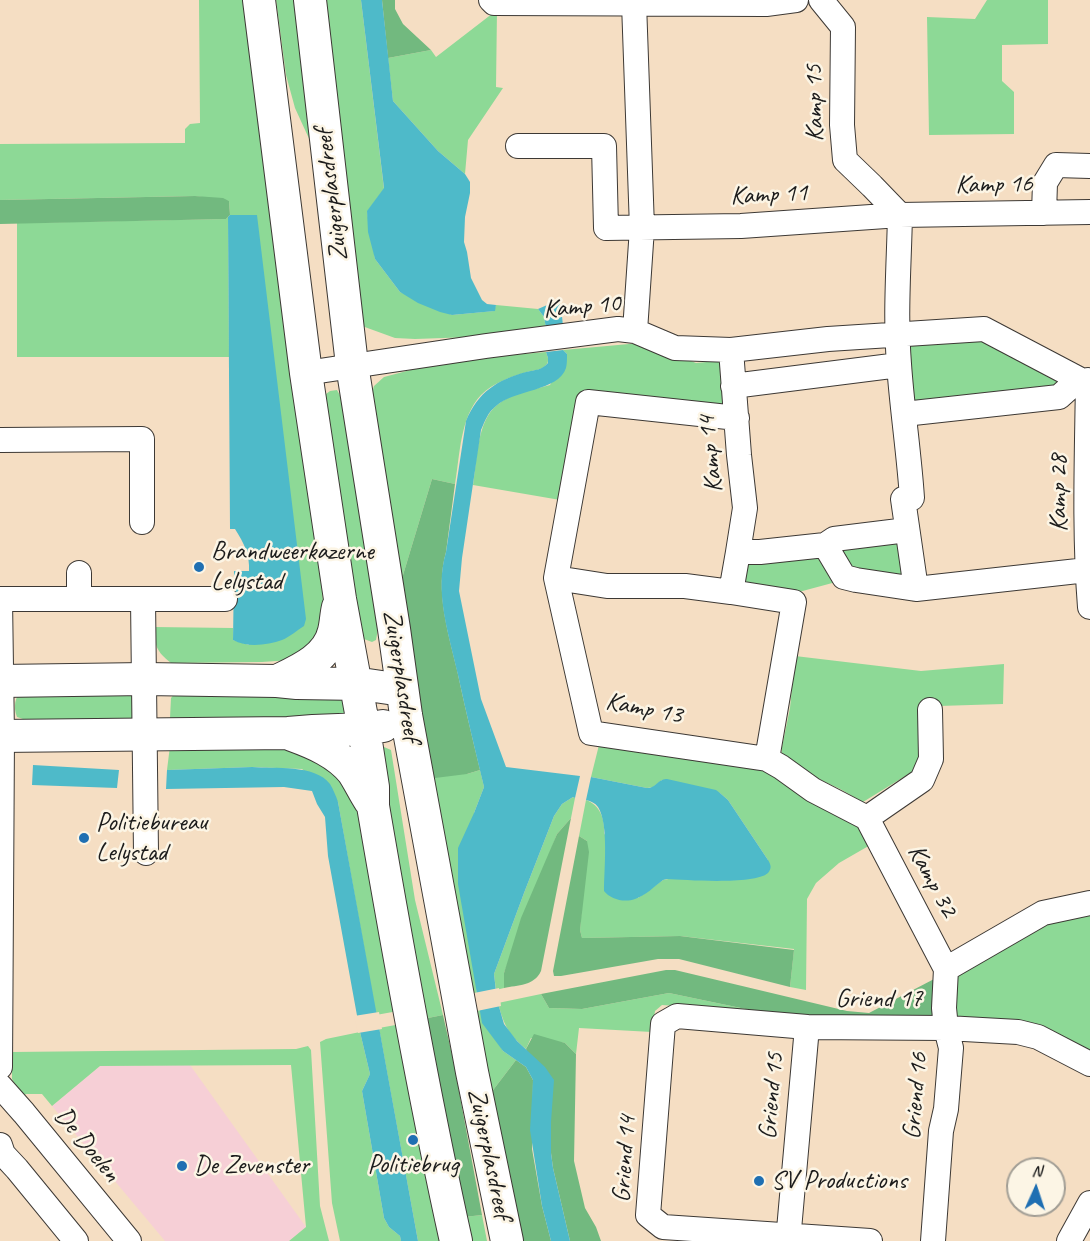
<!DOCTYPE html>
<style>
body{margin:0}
#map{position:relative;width:1090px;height:1241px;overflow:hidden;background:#f5dec3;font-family:Caveat,sans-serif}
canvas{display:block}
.north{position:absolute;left:1006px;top:1157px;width:60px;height:60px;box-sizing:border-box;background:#fcf5e5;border:2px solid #a29e95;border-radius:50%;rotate:3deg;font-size:16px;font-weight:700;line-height:24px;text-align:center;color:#1c1c1c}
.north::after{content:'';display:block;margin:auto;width:21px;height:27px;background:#1f6fb2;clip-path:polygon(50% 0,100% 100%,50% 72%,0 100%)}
</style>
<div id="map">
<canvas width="1090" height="1241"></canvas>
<div class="north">N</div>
</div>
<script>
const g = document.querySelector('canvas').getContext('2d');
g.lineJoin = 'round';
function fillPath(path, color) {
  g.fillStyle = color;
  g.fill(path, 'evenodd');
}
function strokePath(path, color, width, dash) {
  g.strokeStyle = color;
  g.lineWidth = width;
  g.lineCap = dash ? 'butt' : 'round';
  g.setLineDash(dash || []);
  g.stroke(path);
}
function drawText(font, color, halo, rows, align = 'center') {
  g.font = font + ' Caveat,sans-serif';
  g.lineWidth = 5;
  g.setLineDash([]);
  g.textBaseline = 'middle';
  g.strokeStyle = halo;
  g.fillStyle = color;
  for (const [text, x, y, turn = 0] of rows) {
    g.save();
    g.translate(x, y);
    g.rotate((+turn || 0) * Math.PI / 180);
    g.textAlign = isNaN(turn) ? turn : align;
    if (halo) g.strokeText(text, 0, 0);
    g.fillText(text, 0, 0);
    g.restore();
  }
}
fillPath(new Path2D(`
 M190 1065 306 1227 289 1241H165L52 1106 100 1066Z`), '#f6cfd6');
fillPath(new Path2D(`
 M199 0H249L325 616 324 633 291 660 262 662 171 663C156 651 155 646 154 627L233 628V640L249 645 257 215H230L229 201 195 196 0 200V144L185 143V129L190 124 200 123Z
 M276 0H295L311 143 295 108 286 75Z
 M324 0H361L384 189 367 212 375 259 400 292 452 315 494 311 496 305 538 309 544 317 546 328 472 337 415 339 395 338 362 326Z
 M987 0H1048V44L1002 45V81L1014 92V134L929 135 927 17 975 19Z
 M497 10 496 87 503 88 468 140 465 174 438 151 393 101 388 58 431 50 436 57Z
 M228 217 229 357H17V223L226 219Z
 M974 338 1014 354 1061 384 912 404 909 342Z
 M640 343 666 351 696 363 728 360 725 410 585 390 566 501 473 485C477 460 477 421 497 405 511 393 533 390 550 385L567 354 563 350Z
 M546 352 548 358C548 363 548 363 545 366 540 371 533 370 527 372 510 377 493 383 481 395 460 417 460 455 455 484L432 479 397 595 371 396 374 386 384 377 418 368 489 357Z
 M337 390 343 401 378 629 376 640 372 642 364 639 360 633 327 415 326 394 330 391Z
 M905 532 910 577 852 575 838 543Z
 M819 553 836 582 784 596 741 583V566L758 560Z
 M795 656 921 671 1004 664 1003 704 939 706 920 767 863 802 840 789 781 761 782 747 790 708Z
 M130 687 140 701 134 720H26L17 717C13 706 15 698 22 688Z
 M353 690 358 723H175L170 718 171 698 176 692Z
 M600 741 756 767 794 783 857 820 872 844 839 863 816 883 807 899 806 990 790 987 794 949 680 936 582 938 580 930 587 841 579 836 586 800C600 805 605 819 604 833L638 898 663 880 768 860 728 800 720 793 662 780 653 787 647 788 591 777Z
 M298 745 314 750 359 802 398 1011 376 1015 338 802 302 769 252 767 167 770 170 746Z
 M384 747 391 750 415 900 443 1015 423 1019 377 749Z
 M480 770 484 787 474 813 475 975 477 994 465 997 426 773 467 774Z
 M573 797 575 798 571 818 557 834 504 973V988L496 990 494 974 524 893 554 816 562 804Z
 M1090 906V1057L1031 1023 948 1018 950 975 1062 911Z
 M669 993 760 1012 662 1005 655 1011 652 1032 579 1028 576 1054 565 1043 531 1038 526 1049C508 1034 504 1025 498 1003L541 994 549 1008 582 1009Z
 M479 1007 503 1051 516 1060 484 1102 467 1009Z
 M401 1024 444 1241H418L379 1028Z
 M360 1032 370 1074 362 1091 384 1218 389 1227 400 1236 401 1241H340L332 1203 320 1042 326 1039Z
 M308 1046 311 1050 320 1206 329 1241H289L306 1227 291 1065 100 1066 52 1106 42 1094H26L22 1098 12 1079V1052L296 1049Z
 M482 1215 487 1241H469L464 1217Z`), '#8dd996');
fillPath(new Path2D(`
 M382 0H395V9L403 24 431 50 388 58Z
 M195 196 223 198 229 201 230 215 226 219 0 224V200Z
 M432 479 455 484 446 552C435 591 448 632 457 670 464 703 472 737 480 770L467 774 435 778 426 773 397 595Z
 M571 818 541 971C534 986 518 985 504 988V973L521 918 557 834Z
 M579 836 587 841 589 852 580 930 582 938 680 936 794 950 790 987 679 959H658L561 976H554L553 971Z
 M666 970H675L847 1011 869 1013 936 978V1022L760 1012 669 993 582 1009 549 1008 541 994Z
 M443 1015 453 1059 482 1215 464 1217 423 1019Z
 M534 1034 565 1043 576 1054 574 1161 585 1208 596 1227 601 1241H570L553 1168 551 1153V1122L526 1049Z
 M516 1060 526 1067 533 1080 532 1149 542 1206 551 1241H511L484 1102Z`), '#72b97f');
fillPath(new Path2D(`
 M361 0H382L393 101 438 151 465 174 470 182V193L465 217 464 242 467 252 471 278 482 300 487 304 496 305 495 311 452 315 440 312 418 303 400 292 375 259 368 232 367 211 384 188Z
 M230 215H257L306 619 304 626C297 630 290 637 282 640 268 645 247 648 233 640L234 571H249C250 555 244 543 235 529H230L228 217Z
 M554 302 559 303 561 306 563 326 546 328 544 317 538 309Z
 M563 350 567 354C567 359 567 364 566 368 559 391 513 390 496 406 488 412 485 421 481 430L462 558 459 591 481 699 506 767 580 776 575 798 573 797 562 804 554 816 524 893 494 974 497 1000 504 1024 517 1041 545 1067 554 1080 551 1122V1153L553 1168 570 1241H551L542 1206 530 1130 533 1080 526 1067 503 1051 482 1023 458 884V848L474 813 484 787C475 750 466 712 458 675 449 635 434 592 446 552L466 421C478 392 497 380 526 372 535 370 542 370 548 363V358L546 352Z
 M33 765 119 770 117 788 32 785Z
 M252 767C274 769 315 764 330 784 333 789 336 796 338 802L418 1241H401L400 1236 389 1227 384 1218 362 1091 370 1074 360 1032 328 856 325 817 317 804 312 791 284 787 166 789 167 770Z
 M591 777 647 788C656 788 659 778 667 779L716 790 720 793 728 800 768 860C771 865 772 868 768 873 755 885 686 880 667 879L663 880C655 886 645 896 635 899 624 903 610 899 604 891 604 870 609 824 598 807 595 803 591 801 586 800Z`), '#4ebac9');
fillPath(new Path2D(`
 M499 988 501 1006 477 1011 474 993Z
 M379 1012 382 1029 358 1033 354 1016Z`), '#f5dec3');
const minor = new Path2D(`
 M491 0 494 3 766 4 796 0
 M821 0 843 27 842 125 845 160 872 186 900 215C899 264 895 314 899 364 902 408 909 453 912 498L903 499 916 589
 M634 3 642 228 635 331
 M518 146H604L606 228 741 226 900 215 1090 212
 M1044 213 1045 183 1056 165 1090 166
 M731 350 739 455 745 508 738 552H760L825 545 844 577 856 580 916 589 1087 570
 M306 373 486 346 618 329 635 331 675 348 731 350 828 339 984 329 1079 379 1059 397 904 414
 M1088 380C1087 455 1084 532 1090 607
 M733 386 899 365
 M737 418 588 402 556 578 591 733 767 759 781 767 813 790 867 818 922 780 931 759 930 710
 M0 440 142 439V522
 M825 545 834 539 907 530
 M738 552 731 592 794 602 767 759
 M79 573V599
 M556 578 607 586H685L731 592
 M0 599H225
 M143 599 146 853
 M867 818 946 969 944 1008 946 1028 951 1048 946 1109 941 1131 933 1241
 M946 969 1043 913 1090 903
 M0 1067 2 736 0 599
 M0 1086 24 1113 129 1241
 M0 1145 3 1154 17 1169 76 1241
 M788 1241 807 1027
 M870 1241 663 1227 648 1215 663 1024 677 1016 807 1027 946 1028 1018 1032 1038 1037 1090 1064
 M1069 1241 1090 1203`);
const major = new Path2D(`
 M259 0 306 373 340 599 364 729 373 787V806C398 952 424 1097 456 1241
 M310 0 352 365 394 629 406 715 472 1072 507 1241
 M0 681 145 679 277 681 297 683 361 684 402 690
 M277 681C300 670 328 658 334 631 336 623 336 615 338 607
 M292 735C314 743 338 753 353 772 359 781 364 792 370 801
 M0 736 288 733 313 731 364 729 383 726`);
strokePath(minor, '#3d3935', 26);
strokePath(major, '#3d3935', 34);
strokePath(minor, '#fff', 24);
strokePath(major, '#fff', 32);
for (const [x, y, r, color] of [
 [199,567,6,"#1f6fb2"],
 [84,838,6,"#1f6fb2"],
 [413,1140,6,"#1f6fb2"],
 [182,1166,6,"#1f6fb2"],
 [759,1181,6,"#1f6fb2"]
]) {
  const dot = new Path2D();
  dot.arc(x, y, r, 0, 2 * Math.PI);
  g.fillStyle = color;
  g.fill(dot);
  strokePath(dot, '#fcf5e5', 2);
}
drawText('26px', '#1c1c1c', '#fcf5e5', [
 ["Kamp 15",815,103,-91],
 ["Kamp 16",994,185,-1],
 ["Zuigerplasdreef",332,195,-97],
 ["Kamp 11",769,195,-3],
 ["Kamp 10",582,307,-5],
 ["Kamp 14",711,454,-96],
 ["Kamp 28",1059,493,-90],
 ["Zuigerplasdreef",401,676,81],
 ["Kamp 13",644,709,11],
 ["Kamp 32",932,881,62],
 ["Griend 17",879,999],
 ["Griend 15",772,1096,-85],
 ["Griend 16",916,1096,-85],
 ["De Doelen",87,1145,51],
 ["Zuigerplasdreef",489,1154,78],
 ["Griend 14",625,1159,-86]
]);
drawText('26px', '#1c1c1c', '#fcf5e5', [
 ["Brandweerkazerne",211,552],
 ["Lelystad",211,582],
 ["Politiebureau",96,823],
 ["Lelystad",96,853],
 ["Politiebrug",413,1165,"center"],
 ["De Zevenster",194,1166],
 ["SV Productions",771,1181]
], 'left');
</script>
